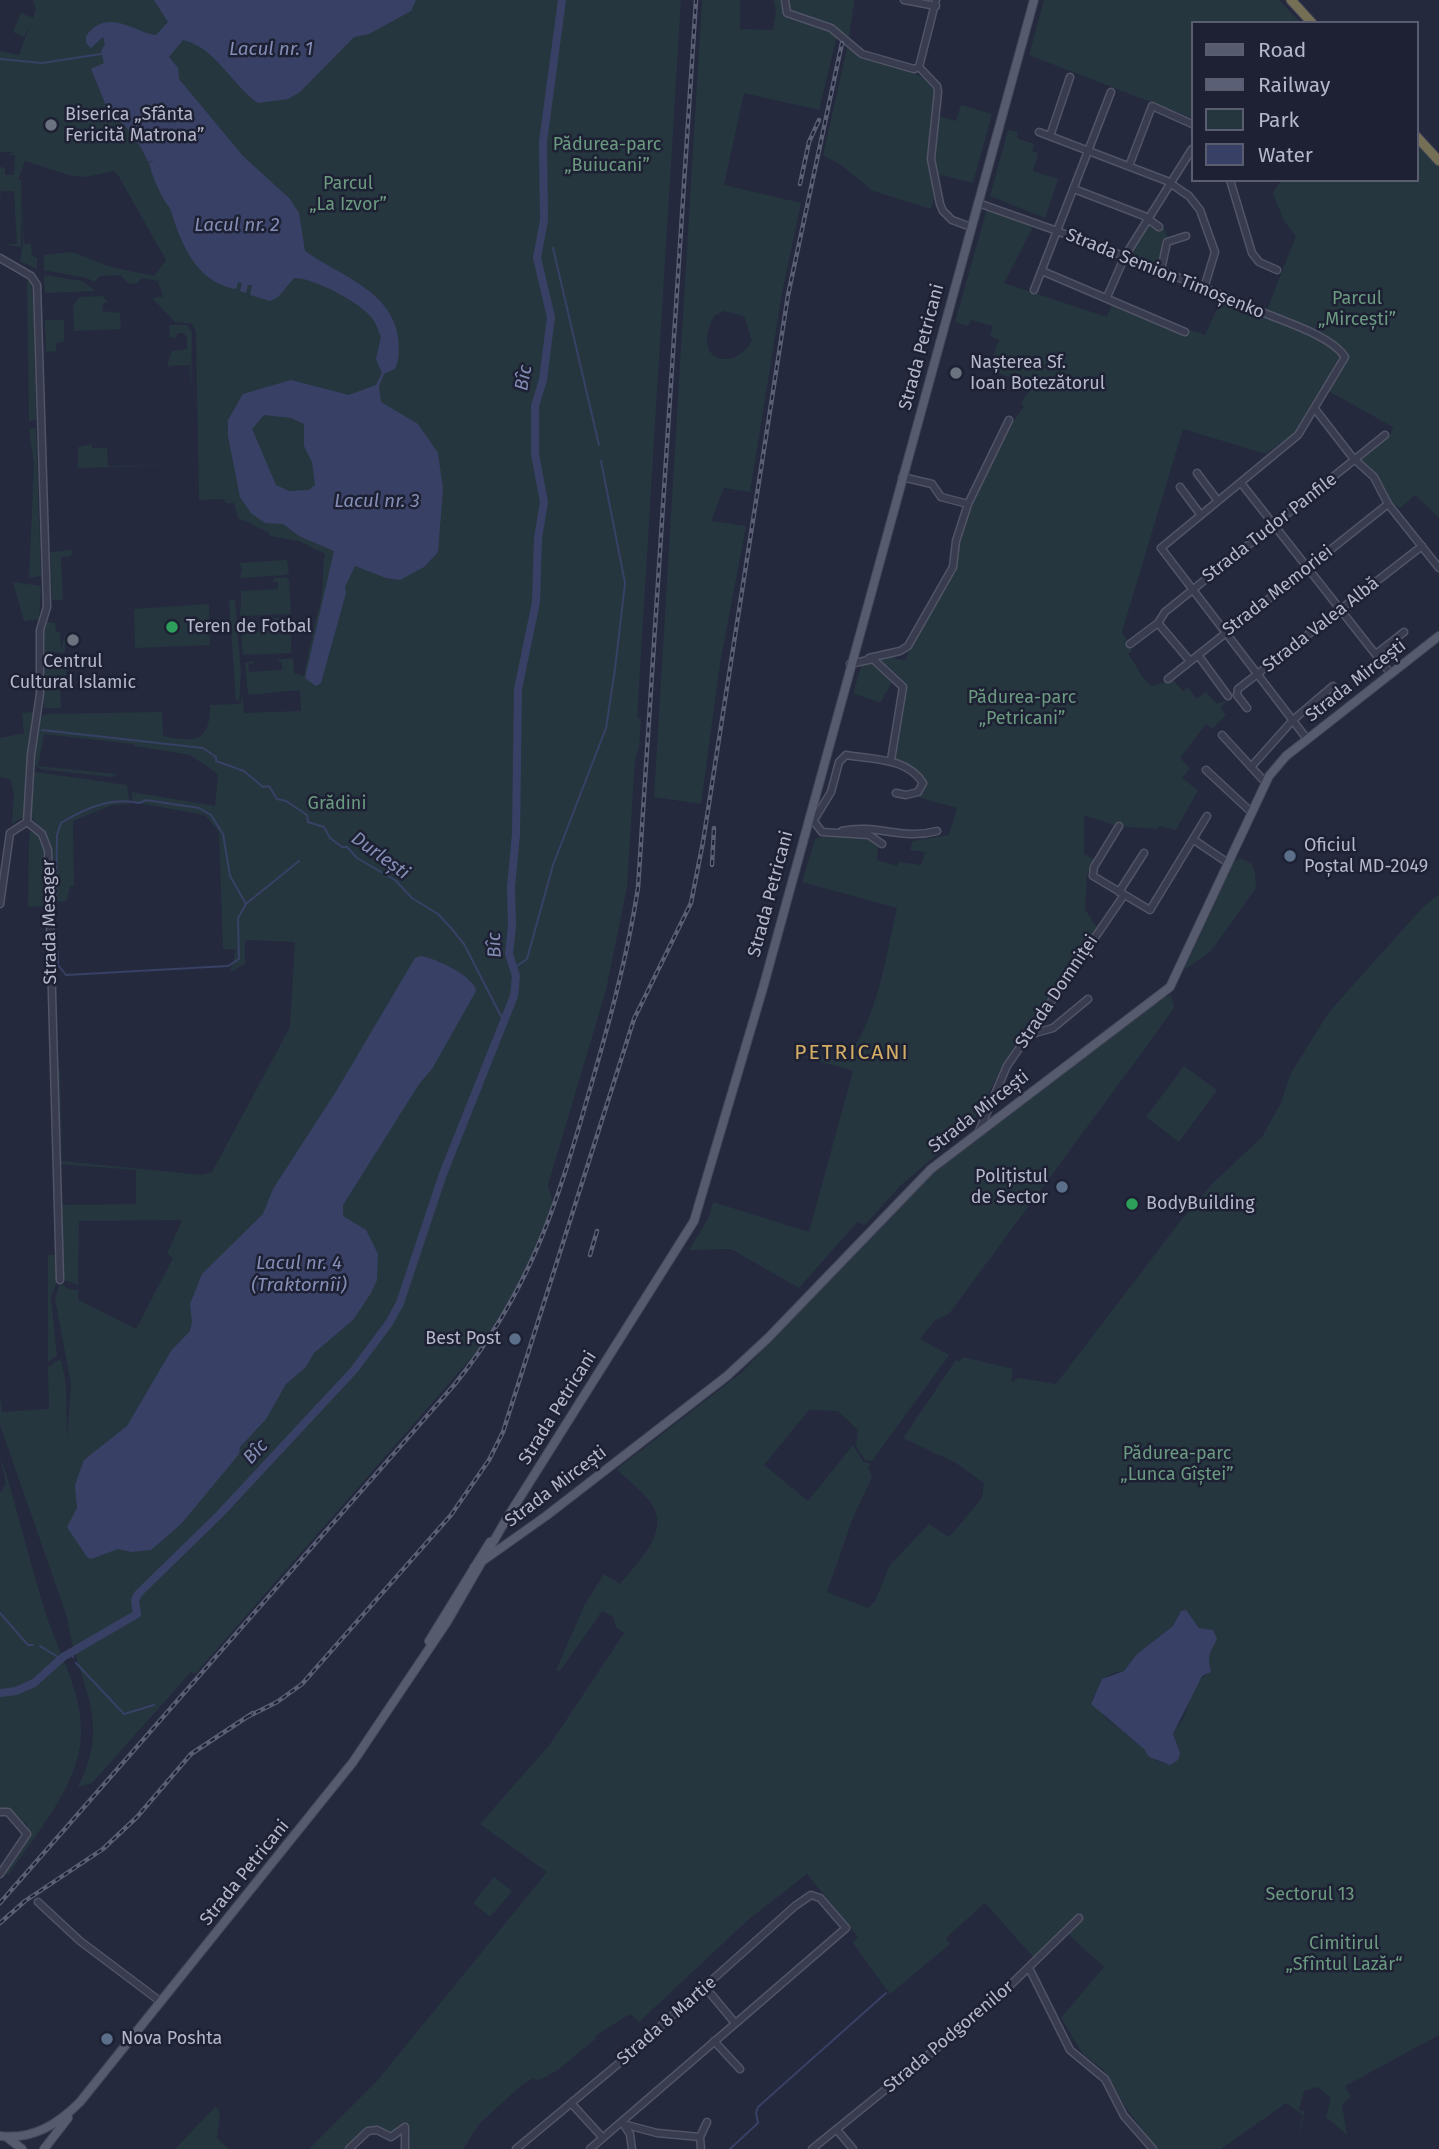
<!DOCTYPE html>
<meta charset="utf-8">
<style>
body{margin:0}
#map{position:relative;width:1439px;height:2149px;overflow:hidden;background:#24293e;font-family:"Fira Sans",sans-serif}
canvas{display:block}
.legend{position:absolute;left:1191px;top:21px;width:228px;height:161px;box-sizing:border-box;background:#1d2133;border:2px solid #595d6f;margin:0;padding:9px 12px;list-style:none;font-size:21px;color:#b4b7c9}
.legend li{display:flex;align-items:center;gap:14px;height:35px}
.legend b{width:35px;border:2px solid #595d6f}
</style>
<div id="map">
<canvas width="1439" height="2149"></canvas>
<ul class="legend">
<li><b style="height:9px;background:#565b6e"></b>Road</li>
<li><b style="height:9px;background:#5a5f75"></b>Railway</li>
<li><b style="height:19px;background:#26363f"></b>Park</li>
<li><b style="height:19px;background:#384165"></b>Water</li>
</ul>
</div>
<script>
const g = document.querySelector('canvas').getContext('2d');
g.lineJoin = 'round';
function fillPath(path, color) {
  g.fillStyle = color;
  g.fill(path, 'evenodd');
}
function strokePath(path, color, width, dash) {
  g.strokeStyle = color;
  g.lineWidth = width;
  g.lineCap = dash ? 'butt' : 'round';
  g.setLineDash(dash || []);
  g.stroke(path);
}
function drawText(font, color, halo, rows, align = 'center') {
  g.font = font + ' "Fira Sans",sans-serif';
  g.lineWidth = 5;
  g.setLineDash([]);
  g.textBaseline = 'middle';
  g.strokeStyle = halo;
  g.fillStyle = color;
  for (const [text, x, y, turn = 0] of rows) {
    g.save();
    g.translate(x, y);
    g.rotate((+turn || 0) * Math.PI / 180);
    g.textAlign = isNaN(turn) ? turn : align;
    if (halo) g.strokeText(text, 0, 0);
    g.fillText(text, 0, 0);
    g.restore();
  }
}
fillPath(new Path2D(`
 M33 0H681L637 718 641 719 639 748 635 759 627 887 606 990 548 1185 553 1202 535 1249 515 1290 479 1349 195 1674 191 1672 92 1783 78 1787C114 1717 76 1683 67 1617L0 1425V1396L2 1412 49 1409 48 1367 61 1359 66 1385 67 1439 71 1384 55 1299 60 1283 68 1289 78 1290V1300L136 1329 173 1258 167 1254 182 1220 79 1221 78 1285 62 1279 61 1205 136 1204V1170L59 1164 56 1071 60 1069 62 1161 202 1175 212 1172 290 1027 295 942 249 940 245 941V964L230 972 236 950 223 949 219 832 205 815 132 802V792L215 806 218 774 190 755 134 746V744L44 734 38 766 117 774 112 777 40 769 34 764 35 733 42 716 47 714 162 712 163 736C194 742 210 744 210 705L241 704 242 693 244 713 301 711 300 690 248 695 245 663 254 661 255 663 248 664 249 672 282 670V663L276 660 293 658 294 673 304 676C309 652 313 628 319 608 325 590 321 572 325 554L299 541 270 536 268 532 238 518 234 503H226L224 499 199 500 196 332 192 324 175 322 152 298 163 297 158 281 142 278 137 283 129 284 120 275 100 276 94 282 87 278 44 270V255L72 252 111 267 154 276 166 260 118 175 114 171 85 177 72 176 25 161 18 180H21L24 244H31L32 256 37 258V269L20 261 23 243 21 191V247L3 244H17L14 191H1L0 201V167L5 168V175H14L15 155H7L15 152H0V51L19 55 30 25 24 37 13 32 21 13 33 18 36 9Z
 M702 0H740V29L773 30 776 13 774 0H854V4L849 37 837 36 819 110 744 93 724 185 801 203 782 293 750 492 724 488 711 521 746 526 720 664 701 804 654 797ZM724 311 744 316 752 340C738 371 689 365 714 316Z
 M1044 0H1279L1301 23H1192V118L1029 55Z
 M847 48C868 55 921 68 932 88 937 97 936 105 935 115L956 121 961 105 992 114 973 183 941 175 931 209 873 191 841 165 823 155Z
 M1008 130 1018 132 1017 138 1034 144 1032 151 1038 153 1033 171 1058 179 1045 218 990 196Z
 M1416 144 1439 168V518L1415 495 1400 508 1389 501 1359 460 1391 434 1393 427 1323 388 1296 432 1266 454 1183 429 1122 632 1132 650 1128 654C1139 667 1138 676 1152 686L1173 680 1183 691 1188 687 1196 699 1206 692 1217 704 1229 700 1220 707 1226 715 1212 729 1206 724 1180 758 1190 768 1182 778 1198 790 1176 830 1159 826 1157 829 1117 826 1084 815V854L1096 860 1087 875 1085 909 1097 928 1006 1060 972 1125 901 1185 864 1226 858 1221 799 1288 731 1249 689 1250 709 1217 713 1202 809 1232 853 1071 798 1055 844 1062C878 1019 885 960 897 908L802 882 815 839C834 834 863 828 878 846L877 860 897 866 899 862 921 865 925 852 910 850 913 841 949 835 957 808 918 797 925 782 914 769 894 761 906 687 894 679 880 703 853 693 862 664 894 655 896 659 905 660C919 627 943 597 956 564 960 554 958 542 960 532 968 497 1001 434 1024 407L1021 403 1033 386 988 369 999 340 990 336 993 326 971 320 968 326 955 322 987 209 1033 227 1004 283 1107 317 1113 302 1205 335 1221 301 1264 318 1296 236 1284 221 1273 193 1281 180H1416Z
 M1149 224 1159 231 1163 225 1168 238 1162 240 1161 263 1158 266 1130 254Z
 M44 275 82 281 96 291 45 293Z
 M27 280 31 283 33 301 36 419 29 422Z
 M103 296 107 302 103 304 102 311 120 313 121 329 74 331 73 305 80 297Z
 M45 320H64V341L56 344V351L46 352Z
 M170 325H187L192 332 191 395 190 365 167 366 172 351 187 349V337L183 333H178L175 338 169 337Z
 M36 428 41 576 29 578 34 464 29 429Z
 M92 444V448H107L108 466 189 465 78 468V447Z
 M72 550 71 556 61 557 63 600H52L50 552Z
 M287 560 289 572 286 575 240 578 242 569 239 563Z
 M286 577 289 580 291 614 240 616 239 592 241 615V591L278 589V582H273L275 578Z
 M13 582 41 586 39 619 24 621Z
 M229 600H235L241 672 239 701H236Z
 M209 604 210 645 135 648 134 609Z
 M291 617V653L243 655 241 628 246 627V631L280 630V622H273V618Z
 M47 622 55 623 56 631 60 632 61 649 65 634V653L45 652 43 628Z
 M63 665H67L65 685 60 686 61 708H44L45 666 62 669Z
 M21 705 22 713 34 712 25 816 12 824 14 793 10 779 0 777V738L24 733Z
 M35 772 127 785 130 804 112 805 73 821 74 886H70L67 901 53 902 52 899 51 846 32 817V773Z
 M35 831 46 849V906L28 907 29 840 30 832Z
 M1239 858 1251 863 1255 872 1256 888 1210 952 1184 970 1234 861Z
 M1439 894V2035L1345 2086 1351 2097 1342 2105 1347 2135 1326 2117 1331 2098 1318 2087 1304 2091 1299 2110 1305 2112 1295 2149 1303 2115 1286 2103 1221 2149H1156L1125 2106 1104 2070 1083 2054 1061 2018 1104 1967 1068 1934 1084 1917 1080 1913 1034 1958 985 1903 946 1938 950 1944 890 1994 853 1943 858 1937 807 1874 749 1919 639 2022 630 2014 595 2036 596 2039C576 2053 560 2073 536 2081L534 2078 523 2084 480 2123 463 2149H408L410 2127 406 2125 392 2136 368 2127 349 2149H309L377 2081 547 1872 480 1824 551 1743 624 1633 616 1627 613 1617 602 1611 560 1671 556 1670 585 1604 604 1574 620 1584C635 1565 666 1537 655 1510 649 1496 628 1481 617 1469L741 1373 927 1178 1160 999 1171 995 1174 1008 1149 1043 949 1314 935 1320 920 1339 949 1355 872 1461 865 1460 856 1446 858 1430 838 1411 809 1410 764 1465 808 1501 853 1445 863 1461 871 1464 868 1467 872 1477 852 1520 827 1592 868 1608 875 1601 890 1565 929 1524 947 1536 951 1535 982 1498 984 1483 956 1463 903 1438 956 1360 960 1362 963 1357 1013 1369 1011 1382 1019 1378 1056 1384 1182 1219 1212 1184 1262 1137 1281 1103 1290 1075 1329 1012 1423 907ZM1186 1610 1199 1628 1213 1630 1216 1639 1209 1651 1208 1674C1195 1679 1189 1701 1185 1714 1183 1721 1176 1727 1173 1734L1177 1743 1165 1764 1149 1757 1145 1749 1106 1718 1092 1699C1101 1685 1105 1670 1124 1672L1137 1654 1173 1626 1181 1611Z
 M1184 1066 1217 1090 1179 1142 1146 1117Z
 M48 1255H56L58 1278 51 1297 57 1356 48 1362Z
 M0 1455C18 1508 30 1567 49 1623 64 1665 90 1709 78 1756 66 1801 33 1838 8 1875L5 1873C17 1857 30 1843 27 1823L20 1824 7 1807 0 1810V1493L6 1484Z
 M494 1877 512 1891 490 1917 473 1903Z
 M216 2106 220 2114 217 2138 229 2149H175Z`), '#26363f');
fillPath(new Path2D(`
 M154 0H416L411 11 369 34 354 37 300 92 288 99 258 103C232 85 215 47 183 40L169 57 178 68 179 79 243 156 290 199 299 213 305 251C340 276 391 290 398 337 399 349 400 358 395 369L384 374 379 386 381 402 418 424 438 453 443 489 438 552 424 567 400 580 386 578 355 566 345 587 346 593 321 683 316 686 305 678 334 551 299 536 283 524 265 523 251 513 240 497 228 436V420L243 394 291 380 349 395 376 385 382 373 376 359 381 337C378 330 376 322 371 317 360 302 311 277 294 278L278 297 270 301 250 295 252 285H248L246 293 240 291 242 283 238 282 236 289C197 283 181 244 171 211 170 207 165 202 163 198 157 187 152 175 149 163L154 160 148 162C141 145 126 122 110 115L91 69 104 63 101 51 105 44 103 37 91 48 86 43V36C107 6 135 33 156 35L168 22ZM264 415 291 418 304 424V446L312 462 315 485 309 490 289 491 276 485 252 429Z
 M421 956C435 958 475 977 476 991L432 1069 419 1084 343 1205V1216L366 1230 378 1254 377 1280 371 1293 353 1320 314 1353 305 1368 286 1384 266 1419 240 1447 239 1454 181 1524 151 1550 131 1552 118 1549 91 1559 87 1557 67 1527 77 1508 75 1485 84 1460 127 1426 171 1351 190 1331 192 1322 190 1304 202 1274 263 1214 273 1189 337 1090 415 958Z
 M1186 1610 1199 1628 1213 1630 1217 1639C1208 1656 1208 1655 1211 1672L1202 1676 1173 1734 1180 1753 1178 1760 1170 1765 1149 1757 1144 1749 1091 1704 1102 1679 1124 1671 1137 1654 1173 1626 1181 1611Z`), '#384165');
strokePath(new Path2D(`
 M0 59 42 63 101 54
 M553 248 599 445
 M42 730 203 748 216 757V761L244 771 263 787 269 786 277 799 286 801 307 815 308 822 324 827 330 838 342 847H347L357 858 395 880 412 898 438 914 451 928 464 944 505 1024
 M56 902 57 835 61 823C85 808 114 797 139 803L146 800 199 808 211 815 223 834 230 876 246 904 238 918 239 959 228 966 66 975 58 965V952
 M247 903 299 861
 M514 968 527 959 553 865 606 728 615 669 625 583 601 461
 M0 1613 28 1645H33
 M40 1646 61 1659
 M71 1651 73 1657
 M76 1663 124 1714 154 1705
 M730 2149 758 2123 756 2113 758 2107 886 1993`), '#384165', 2);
strokePath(new Path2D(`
 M0 1693 16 1691 34 1683 63 1657 137 1614 135 1600 138 1594 220 1514 354 1370 389 1323 400 1303 443 1174 514 996 516 976 509 954 512 926 511 887 516 834 518 689 536 602 538 538 544 502 535 454V406L543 380 551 317 537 258 544 220 543 142 562 0`), '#384165', 8);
const minor = new Path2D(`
 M785 0 787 13 831 28 862 54 914 69 919 67
 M904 0 936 6
 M936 0 919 67 937 86 938 92 931 159 940 204 943 211 952 220 971 227
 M1039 132 1167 181 1189 196 1200 210 1215 252 1204 288
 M1050 136 1070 77
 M1129 166 1152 106 1192 124
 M1230 180 1252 253 1259 262 1277 270
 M1074 189 1144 216 1159 227
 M978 203C1074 236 1168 272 1262 312 1285 322 1332 336 1345 357L1298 435 1161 548 1307 739
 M0 258 31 276 37 285 47 607 40 630V694L31 755 27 822
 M1161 270 1167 242 1186 236
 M1042 271 1185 332
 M1034 290 1111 92
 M1107 297 1125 256 1192 149
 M1315 409 1353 458 1374 477 1388 504 1439 568
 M1197 473 1218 501
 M902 477 932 484 941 497 968 504
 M1241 483 1391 674
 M1180 487 1200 514
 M1158 623 1190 661
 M1130 644 1158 623 1165 612 1385 435
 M1376 654 1404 632
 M1198 655 1228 696
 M869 658 900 651 908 646 953 567 956 541 968 504 1009 420
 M850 664 873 659 903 687 891 760
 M1168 679 1388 504
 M1247 708 1237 695 1238 689 1422 546
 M1222 735 1265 782
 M1251 767 1293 720 1333 686
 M1206 770 1250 811
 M813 820 822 832 869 835 882 844
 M814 820 831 792 839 762 846 755C873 760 906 757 923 783L918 792 906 795 896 793
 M27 822 42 834 48 850 60 1280
 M1119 826 1094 867 1093 876 1150 910 1207 816
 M842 831C877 823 901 841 937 831
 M1194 840 1228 863
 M1119 892 1144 853
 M0 904 10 833 27 822
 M1028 1035 1053 1028 1088 999
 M979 1131 1007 1066 1124 895
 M0 1812H8L27 1834 0 1874
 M38 1902 80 1941 161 2002
 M1029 1968 1070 2050 1105 2079 1124 2116 1153 2149
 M705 1987 735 2023
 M714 2041 740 2069
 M571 2103 603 2138
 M622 2122 630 2134 632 2149
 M623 2124 657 2133 700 2137 701 2149
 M837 2130 853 2149
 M700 2137 707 2122
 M349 2149 368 2131 377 2130 391 2137 405 2127V2149
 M516 2149 618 2064 795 1906 811 1895 820 1898 846 1928 590 2149
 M812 2149 990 2005 1079 1918`);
const major = new Path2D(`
 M474 1567 546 1516 727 1376 768 1338 931 1169 1170 987 1269 776 1286 756 1439 636
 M429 1641 490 1542
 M0 2136C33 2140 58 2124 80 2102L353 1762 447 1622 507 1518 694 1221 763 988 1034 0
 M8 2138 22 2149
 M44 2149 68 2118`);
const highway = new Path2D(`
 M1291 0 1312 23
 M1416 136 1439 161`);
strokePath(minor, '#505466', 9);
strokePath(major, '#414557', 10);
strokePath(highway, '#404456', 11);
strokePath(minor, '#383c4e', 6);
strokePath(major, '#565b6e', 8);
strokePath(highway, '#746f55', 9);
const rail = new Path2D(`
 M800 184 809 142 819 120
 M712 865 714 828
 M590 1255 597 1231
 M247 1717 277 1702 302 1684 451 1515 489 1460 503 1432 634 1019 691 903 703 842 788 295 842 43
 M0 1903 455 1384C530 1291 556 1207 588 1096 608 1027 627 959 638 888L696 0
 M0 1923 25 1901 103 1849 137 1817 191 1754 253 1713`);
strokePath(rail, '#5a5f75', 4.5);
strokePath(rail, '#1d2133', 2, [5]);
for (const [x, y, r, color] of [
 [51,125,7,"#6b7280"],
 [956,373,7,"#6b7280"],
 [172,627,7,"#2e9e5b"],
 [73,640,7,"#6b7280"],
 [1290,856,7,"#5c6f8a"],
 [1062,1187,7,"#5c6f8a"],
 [1132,1204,7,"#2e9e5b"],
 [515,1339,7,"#5c6f8a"],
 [107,2039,7,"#5c6f8a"]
]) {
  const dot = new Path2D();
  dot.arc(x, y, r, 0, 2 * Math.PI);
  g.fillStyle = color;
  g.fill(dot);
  strokePath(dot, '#1d2133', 2.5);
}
drawText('18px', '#b4b7c9', '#1d2133', [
 ["Biserica „Sfânta",65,115],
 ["Fericită Matrona”",65,136],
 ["Nașterea Sf.",970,363],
 ["Ioan Botezătorul",970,384],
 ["Teren de Fotbal",186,627],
 ["Centrul",73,662,"center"],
 ["Cultural Islamic",73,683,"center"],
 ["Oficiul",1304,846],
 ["Poștal MD-2049",1304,867],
 ["Polițistul",1048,1177,"right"],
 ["de Sector",1048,1198,"right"],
 ["BodyBuilding",1146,1204],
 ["Best Post",501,1339,"right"],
 ["Nova Poshta",121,2039]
], 'left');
drawText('18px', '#6b9a80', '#1d2133', [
 ["Pădurea-parc",607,145],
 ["„Buiucani”",607,166],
 ["Parcul",348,184],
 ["„La Izvor”",348,205],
 ["Parcul",1357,299],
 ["„Mircești”",1357,320],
 ["Pădurea-parc",1022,698],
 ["„Petricani”",1022,719],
 ["Grădini",337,804],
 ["Pădurea-parc",1177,1454],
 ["„Lunca Gîștei”",1177,1475],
 ["Sectorul 13",1310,1895],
 ["Cimitirul",1344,1944],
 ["„Sfîntul Lazăr“",1344,1965]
]);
drawText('18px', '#b4b7c9', '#1d2133', [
 ["Strada Semion Timoșenko",1165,274,22],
 ["Strada Petricani",922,347,-75],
 ["Strada Tudor Panfile",1270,528,-38],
 ["Strada Memoriei",1278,591,-38],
 ["Strada Valea Albă",1321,625,-38],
 ["Strada Mircești",1356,681,-38],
 ["Strada Petricani",771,894,-75],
 ["Strada Mesager",50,922,-91],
 ["Strada Domniței",1057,992,-56],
 ["Strada Mircești",979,1112,-38],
 ["Strada Petricani",558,1408,-58],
 ["Strada Mircești",556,1487,-37],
 ["Strada Petricani",245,1873,-51],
 ["Strada 8 Martie",667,2021,-41],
 ["Strada Podgorenilor",949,2037,-40]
]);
drawText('italic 19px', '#838db5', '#1d2133', [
 ["Lacul nr. 1",271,50],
 ["Lacul nr. 2",237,226],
 ["Bîc",524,378,-80],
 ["Lacul nr. 3",377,502],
 ["Durlești",380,856,36],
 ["Bîc",495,945,-92],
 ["Lacul nr. 4",299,1264],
 ["(Traktornîi)",299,1286],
 ["Bîc",256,1452,-47]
]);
g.letterSpacing = '2px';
drawText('21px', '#d4ae64', '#1d2133', [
 ["PETRICANI",852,1053]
]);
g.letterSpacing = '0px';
</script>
